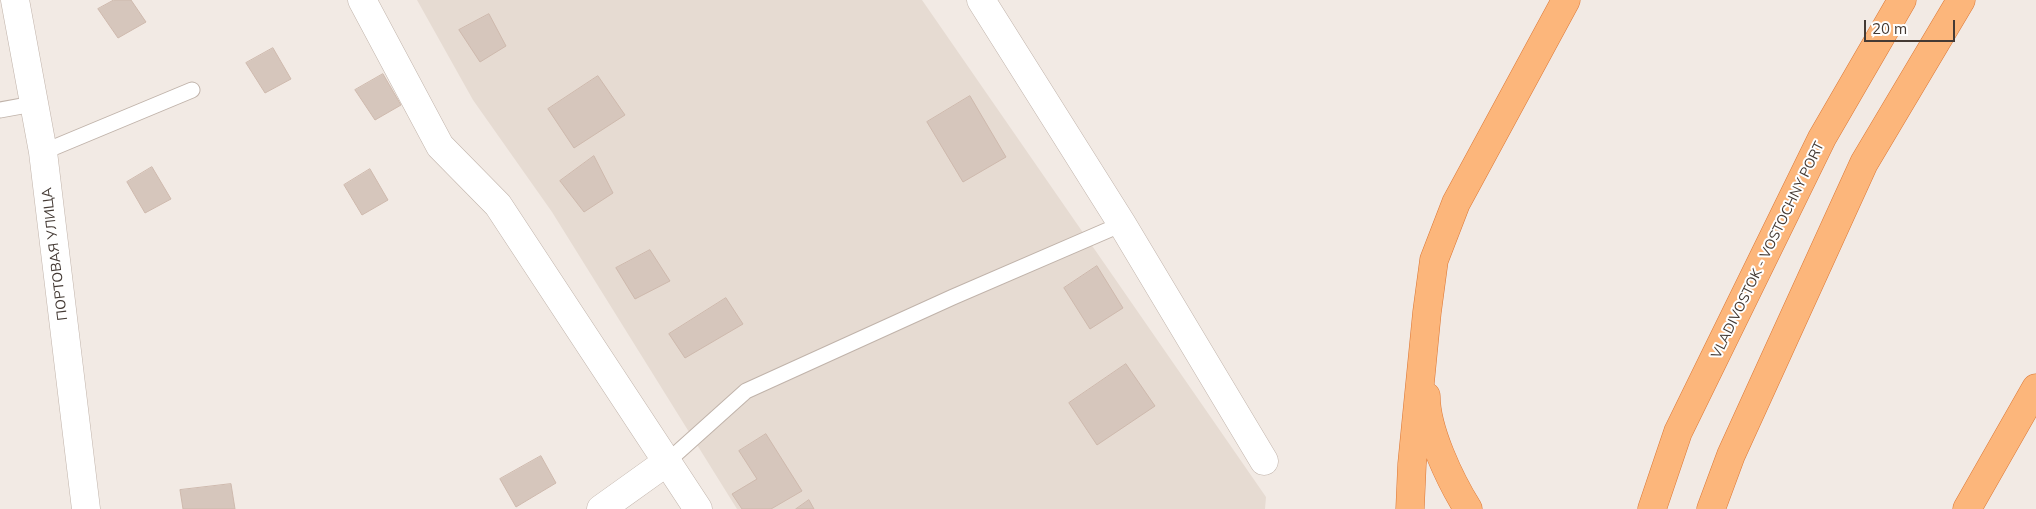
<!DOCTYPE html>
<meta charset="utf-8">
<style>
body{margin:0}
#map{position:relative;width:2036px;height:509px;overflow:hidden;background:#f2eae4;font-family:Mulish,sans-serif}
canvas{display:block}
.scale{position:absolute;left:1864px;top:20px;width:91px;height:22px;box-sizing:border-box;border:2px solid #443a34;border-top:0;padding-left:6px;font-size:15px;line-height:18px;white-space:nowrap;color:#443a34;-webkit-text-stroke:4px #fff;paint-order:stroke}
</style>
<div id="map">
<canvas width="2036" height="509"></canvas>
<div class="scale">20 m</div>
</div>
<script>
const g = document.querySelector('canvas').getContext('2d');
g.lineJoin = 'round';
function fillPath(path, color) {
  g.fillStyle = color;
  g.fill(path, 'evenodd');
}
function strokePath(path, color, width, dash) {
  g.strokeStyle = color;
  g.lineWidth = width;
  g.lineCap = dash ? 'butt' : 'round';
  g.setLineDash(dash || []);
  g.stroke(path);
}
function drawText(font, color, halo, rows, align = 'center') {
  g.font = font + ' Mulish,sans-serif';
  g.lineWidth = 4;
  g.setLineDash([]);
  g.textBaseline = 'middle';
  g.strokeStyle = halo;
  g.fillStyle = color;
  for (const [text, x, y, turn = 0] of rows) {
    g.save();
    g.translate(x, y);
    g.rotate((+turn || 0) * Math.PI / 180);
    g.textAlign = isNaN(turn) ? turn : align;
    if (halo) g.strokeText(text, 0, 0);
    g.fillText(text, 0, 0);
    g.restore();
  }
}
fillPath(new Path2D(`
 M417 0H922L1266 497 1265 509H737L552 212 473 100Z`), '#e6dbd2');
const building = new Path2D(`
 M114 0H131L146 22 118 38 98 9Z
 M489 14 506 46 480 62 459 30Z
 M273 48 291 79 265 93 246 63Z
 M383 74 401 105 375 120 355 90Z
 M598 76 625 115 574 148 548 109Z
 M970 96 1006 157 963 182 927 122Z
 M594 156 613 193 584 212 560 181Z
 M152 167 171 199 145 213 127 182Z
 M370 169 388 200 362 215 344 185Z
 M650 250 670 281 635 299 616 268Z
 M1097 266 1123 308 1090 329 1064 288Z
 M726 298 743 324 685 358 669 334Z
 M1126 364 1155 406 1097 445 1069 403Z
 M766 434 802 491 771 509H742L732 494 757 479 739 451Z
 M541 456 556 483 516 507 500 479Z
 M231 484 235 509H183L180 490Z
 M809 500 814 509H796Z`);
fillPath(building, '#d6c6bc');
strokePath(building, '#ceb9ad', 1);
const service = new Path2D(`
 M0 110 33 104
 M43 152 192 90
 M668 461 746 391 953 297 1122 224`);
const minor = new Path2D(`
 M15 0 43 152 86 509
 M362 0 440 146 498 205 698 509
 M981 0 1122 224 1264 461
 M601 509 668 461`);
const trunk = new Path2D(`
 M1426 396C1426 430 1450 480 1468 509
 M1410 509 1412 464 1427 312 1434 260 1456 203 1566 0
 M1652 509 1678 432 1822 138 1902 0
 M1711 509 1731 455 1864 163 1961 0
 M1967 509 2036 388`);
strokePath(service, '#c0b3aa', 17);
strokePath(minor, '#c0b3aa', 29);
strokePath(trunk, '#db7634', 29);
strokePath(service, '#fff', 15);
strokePath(minor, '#fff', 28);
strokePath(trunk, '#fcb67b', 28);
drawText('14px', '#443a34', '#fff', [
 ["VLADIVOSTOK - VOSTOCHNY PORT",1768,250,-64],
 ["ПОРТОВАЯ УЛИЦА",55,254,-97]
]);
</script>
